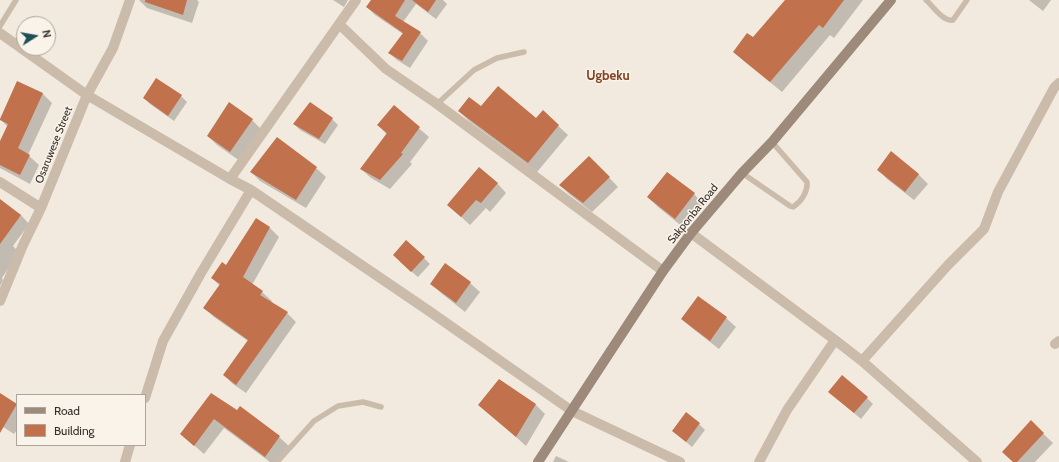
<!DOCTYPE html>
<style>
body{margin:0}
#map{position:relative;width:1059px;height:462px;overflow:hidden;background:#f2eade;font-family:Cabin,sans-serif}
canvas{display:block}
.legend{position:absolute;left:16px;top:394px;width:130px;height:52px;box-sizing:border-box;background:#f9f3ea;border:1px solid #aba59d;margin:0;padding:5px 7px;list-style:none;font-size:12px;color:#372f29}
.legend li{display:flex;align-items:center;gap:8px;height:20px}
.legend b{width:20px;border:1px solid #aba59d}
.north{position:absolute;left:16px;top:16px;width:40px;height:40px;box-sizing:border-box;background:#f9f3ea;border:1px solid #aba59d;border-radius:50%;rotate:79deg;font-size:11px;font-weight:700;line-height:16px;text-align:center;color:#372f29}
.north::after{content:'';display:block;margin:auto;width:14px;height:18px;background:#205057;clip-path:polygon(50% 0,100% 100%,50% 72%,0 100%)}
</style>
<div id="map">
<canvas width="1059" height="462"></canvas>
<ul class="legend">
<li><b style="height:5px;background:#9d8a7b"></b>Road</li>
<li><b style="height:11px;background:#c1714c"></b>Building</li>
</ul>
<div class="north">N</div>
</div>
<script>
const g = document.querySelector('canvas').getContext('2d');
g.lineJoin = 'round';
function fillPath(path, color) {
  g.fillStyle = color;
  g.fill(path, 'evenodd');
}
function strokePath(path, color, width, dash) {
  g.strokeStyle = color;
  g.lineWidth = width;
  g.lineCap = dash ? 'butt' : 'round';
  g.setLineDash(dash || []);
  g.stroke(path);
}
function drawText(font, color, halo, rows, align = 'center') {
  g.font = font + ' Cabin,sans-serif';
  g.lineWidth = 3;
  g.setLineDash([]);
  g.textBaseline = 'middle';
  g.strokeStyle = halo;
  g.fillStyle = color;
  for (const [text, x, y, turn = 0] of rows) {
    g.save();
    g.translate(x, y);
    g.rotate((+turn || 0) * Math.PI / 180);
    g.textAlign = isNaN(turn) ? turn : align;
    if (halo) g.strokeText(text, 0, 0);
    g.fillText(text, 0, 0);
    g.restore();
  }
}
fillPath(new Path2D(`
 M139 0H197L199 2 192 23 147 8Z
 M333 0H348L344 7Z
 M372 0H443L447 4 436 19 416 4 403 22 420 33 428 41 410 68 397 60 389 53 403 34 375 15 367 7Z
 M787 0H863L834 38 830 35 782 92 745 62 734 51 754 39Z
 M1029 0H1051L1043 11Z
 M18 82 43 94 52 103 28 155 39 165 30 184 0 168V144L8 127 1 120Z
 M181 96 187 102 174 121 150 104 144 98Z
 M394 107 429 137 410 162 412 164 390 189 371 178 361 169 387 135 378 125Z
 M482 107 536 119 543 112 568 135 537 172 469 121 459 111Z
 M332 119 338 125 325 144 300 130 294 124Z
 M252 120 261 129 240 161 217 145 208 136Z
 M598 166 618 187 592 212 569 194 560 185Z
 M316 168 326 177 306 208 260 181 251 172Z
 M878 169 918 174 928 184 914 200 887 179Z
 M497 183 506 193 490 212 486 208 470 225 448 205Z
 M694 194 703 204 684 228 658 207 648 197Z
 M0 200 21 215 29 224 13 246 19 252 2 278 3 280 0 286Z
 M256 219 270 228 279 237 252 285 262 292 272 301 271 303 287 313 296 322 246 393 233 384 224 375 248 341 214 317 204 308 220 286 212 278 227 267Z
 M424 258 430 264 418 277 400 262Z
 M470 283 480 292 465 312 441 293 431 284Z
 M726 318 736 327 719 349 692 328 682 319Z
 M499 380 536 405 545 414 526 446 480 405Z
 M0 394 17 405V430L14 434 0 425Z
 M211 395 279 437 289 446 277 462H270L224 428 204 454 181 434Z
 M836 398H867L873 404 861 419Z
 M1031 422 1053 443 1035 462H1014Z
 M699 424 705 430 692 447 673 431Z
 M556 456 569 462H553Z`), '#0003');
fillPath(new Path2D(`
 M145 0H187L183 15 145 2Z
 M371 0H405L395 16 421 32 402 61 388 53 403 33 366 7Z
 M412 0H436L428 12Z
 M785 0H844L823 28 819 25 770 82 733 52 747 33 753 37Z
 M156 78 182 95 168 116 143 98Z
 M17 81 43 93 18 148 30 155 20 175 0 165V141L8 124 0 120V119Z
 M498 86 536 118 543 110 559 125 528 163 458 111 469 97 481 106Z
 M229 102 253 119 230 152 207 136Z
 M310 102 333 118 319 139 293 124Z
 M394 105 420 127 401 153 403 154 380 180 360 169 387 133 377 125Z
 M277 137 317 167 296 200 250 172Z
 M891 151 919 174 905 192 877 170Z
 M589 156 610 177 583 203 559 185Z
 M479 167 498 183 481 203 476 200 461 217 447 205Z
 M667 172 695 193 675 219 647 197Z
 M0 199 21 215 0 244Z
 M256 218 270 227 243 277 263 291 260 295 288 312 236 385 223 375 248 340 203 308 220 284 211 278 222 262 226 265Z
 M406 240 425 257 411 272 393 255Z
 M445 263 471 282 456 303 430 284Z
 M698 296 727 317 710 341 681 319Z
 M842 375 868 397 854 413 828 392Z
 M499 379 536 404 516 437 478 405Z
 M0 393 17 404 0 433Z
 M211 393 237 410 240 406 280 436 265 457 214 419 194 446 180 434Z
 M686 412 700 423 686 442 672 431Z
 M1031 420 1044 433 1017 462H1013L1002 452Z`), '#c1714c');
strokePath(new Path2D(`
 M926 0C933 6 943 22 953 20L967 0
 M0 26 16 0
 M437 104 474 70 497 58 524 52
 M742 173 790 206 793 207C801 202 808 192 807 182L772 142
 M277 462 314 421 338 406 363 402 381 407`), '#cabbaa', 5.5);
strokePath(new Path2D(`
 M339 24 386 69 437 104 663 271
 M0 33 87 95 230 179 251 190 429 311 572 411 680 462
 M230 179 356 0
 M0 182 41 208
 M691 233 835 340 862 361 977 462
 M0 301 23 245 41 208 87 95 113 48 130 0
 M1055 344 1059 341
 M862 361 948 265 984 229 998 192 1054 88 1059 83
 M145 398 163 341 201 273 251 190
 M125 462 130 445
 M759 462 787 410 835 340`), '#cabbaa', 10);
strokePath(new Path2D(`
 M538 462 663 271 691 233 742 173 772 142 891 0`), '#9d8a7b', 10);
drawText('11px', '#372f29', '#f9f3ea', [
 ["Osaruwese Street",54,145,-68],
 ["Sakponba Road",693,214,-51]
]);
drawText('bold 13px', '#834225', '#f9f3ea', [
 ["Ugbeku",608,76]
]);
</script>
